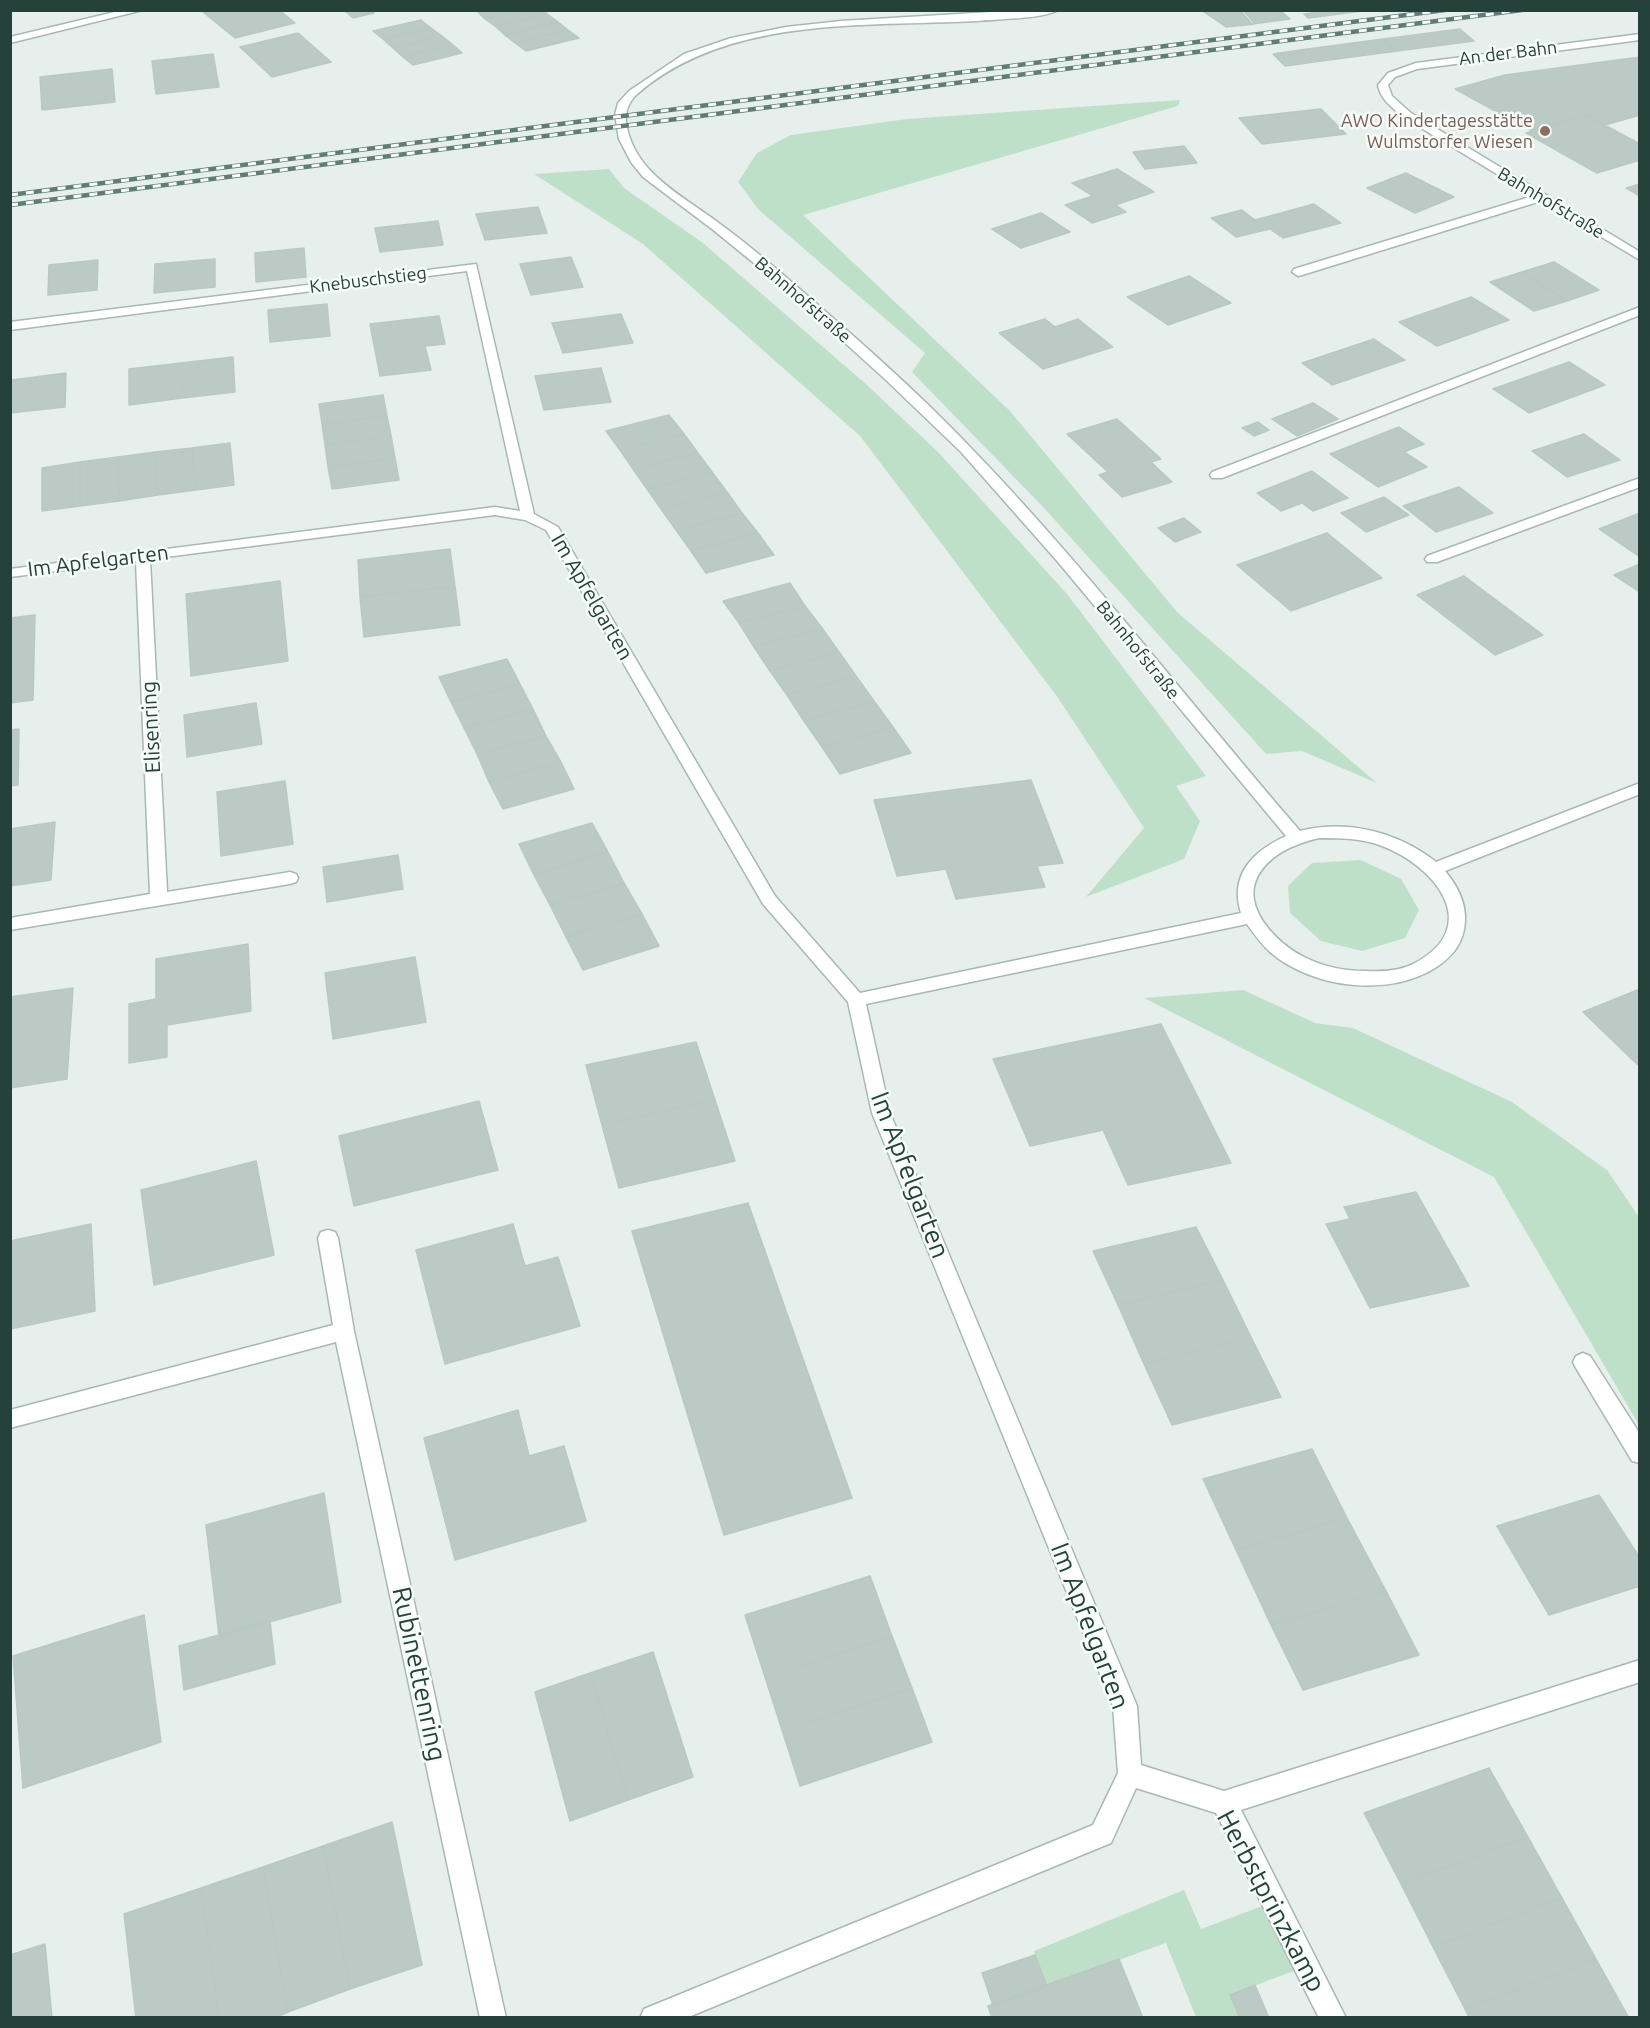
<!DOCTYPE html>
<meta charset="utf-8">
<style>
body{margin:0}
#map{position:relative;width:1650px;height:2028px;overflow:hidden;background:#e6efeb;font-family:Ubuntu,sans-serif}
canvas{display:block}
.frame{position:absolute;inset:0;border:12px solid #24423a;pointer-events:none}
</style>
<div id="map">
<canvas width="1650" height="2028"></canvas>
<div class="frame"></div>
</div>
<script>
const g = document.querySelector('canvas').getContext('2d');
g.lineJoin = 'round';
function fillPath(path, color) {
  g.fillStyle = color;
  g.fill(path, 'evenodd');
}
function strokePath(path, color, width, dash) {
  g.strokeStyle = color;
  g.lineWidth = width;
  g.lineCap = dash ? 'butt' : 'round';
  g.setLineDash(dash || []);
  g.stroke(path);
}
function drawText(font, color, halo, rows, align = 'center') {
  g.font = font + ' Ubuntu,sans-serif';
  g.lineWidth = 5;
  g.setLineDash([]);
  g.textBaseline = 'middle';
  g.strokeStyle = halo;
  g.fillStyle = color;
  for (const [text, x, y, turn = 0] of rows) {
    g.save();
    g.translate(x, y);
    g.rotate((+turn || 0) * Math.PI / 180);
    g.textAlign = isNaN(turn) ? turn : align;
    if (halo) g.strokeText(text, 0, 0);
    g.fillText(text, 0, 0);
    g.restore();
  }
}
fillPath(new Path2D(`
 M1180 100 1178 106 803 215 1010 411 1177 612 1377 783 1302 751 1266 754 1044 508 912 372 925 353 758 209 738 182 757 153 791 135 907 119Z
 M609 169 624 188 703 243 867 385 938 452 1067 594 1206 776 1176 786 1200 821 1184 859 1086 897 1144 828 1056 695 860 436 643 244 534 174Z
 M1361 860 1401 879 1419 910 1405 938 1362 951 1321 941 1290 913 1288 886 1312 863Z
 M1243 990 1315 1023 1353 1028 1512 1102 1607 1170 1639 1217V1425L1494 1177 1144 998Z
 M1184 1890 1201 1929 1273 1902 1304 1967 1230 1995 1240 2017H1196L1166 1943 1047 1986 1034 1951Z`), '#bfe0c8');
const building = new Path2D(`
 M210 10H279L295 23 235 38 203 12Z
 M344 10H371L374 13 353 18Z
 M476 10H518L485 19Z
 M518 10H543L547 14 495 26 485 19Z
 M1240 10 1281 11 1290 19 1252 24Z
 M1243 10 1255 24 1226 27 1204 12Z
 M1332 10H1370L1308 18 1304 14Z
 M547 14 558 22 505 35 495 26Z
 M421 20 431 28 383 39 373 31Z
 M558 22 568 30 515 43 505 35Z
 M431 28 442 36 393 48 383 39Z
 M1460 29 1474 41 1397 51 1383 39Z
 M568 30 579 38 526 51 515 43Z
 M298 33 331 62 272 77 240 47Z
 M442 36 452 44 403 57 393 48Z
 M1383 39 1397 51 1314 62 1300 50Z
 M452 44 462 53 413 65 403 57Z
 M1300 50 1314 62 1285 66 1273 54Z
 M213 54 219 87 156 94 152 61Z
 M1640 57V115L1605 125 1586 115 1532 131 1455 89 1505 75Z
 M112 69 115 102 42 110 40 77Z
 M1321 109 1346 134 1262 144 1239 118Z
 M1586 115 1640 144V160L1597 173 1526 133Z
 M1184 146 1197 163 1145 169 1133 152Z
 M1117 169 1154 192 1115 205 1126 212 1092 223 1065 205 1093 196 1072 183Z
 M1406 173 1454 197 1415 213 1367 188Z
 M1640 184V196L1626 188Z
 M1314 204 1341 223 1283 238 1270 229 1236 237 1211 218 1242 210 1255 220Z
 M538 207 547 233 485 240 476 214Z
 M1041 213 1070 232 1021 248 992 229Z
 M438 221 443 245 380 252 375 228Z
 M304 248 306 277 256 282 255 253Z
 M571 257 583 287 531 295 520 264Z
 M215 259V287L154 293 155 264Z
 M98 260 97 290 48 295 49 265Z
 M1554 262 1599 290 1567 301 1522 272Z
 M1522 272 1567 301 1534 311 1490 282Z
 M1189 276 1231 303 1168 325 1127 297Z
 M1471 297 1509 320 1437 346 1399 322Z
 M327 304 330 336 270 342 268 310Z
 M621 314 633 343 563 353 552 323Z
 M439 316 445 344 425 346 431 370 380 376 370 324Z
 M1045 319 1055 327 1078 319 1113 347 1043 369 999 333Z
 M1374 339 1405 360 1332 385 1302 363Z
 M233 357 235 392 182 398 181 363Z
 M1569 362 1605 385 1529 413 1493 389Z
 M181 363 182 398 129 405V369Z
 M601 368 611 402 544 410 535 376Z
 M66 373 65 407 10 413 12 380Z
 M383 395 387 416 322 424 319 404Z
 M1313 403 1338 419 1297 436 1272 419Z
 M669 415 684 434 620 450 606 431Z
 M387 416 391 436 325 445 322 424Z
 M1117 419 1161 459 1151 462 1172 482 1122 497 1099 475 1108 472 1067 434Z
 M1258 422 1269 430 1254 436 1242 428Z
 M1399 427 1424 444 1404 452 1427 467 1378 487 1330 454Z
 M684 434 698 453 633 469 620 450Z
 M1584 434 1620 460 1567 477 1532 451Z
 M391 436 395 458 328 467 325 445Z
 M230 443 234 485 196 490 192 448Z
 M192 448 196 490 158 495 155 452Z
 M155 452 158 495 119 501 118 457Z
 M698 453 712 472 647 489 633 469Z
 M118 457 119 501 80 506V462Z
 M395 458 399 480 332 489 328 467Z
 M80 462V506L42 511V468Z
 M1312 471 1348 498 1313 511 1302 503 1281 511 1257 493Z
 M712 472 727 492 661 509 647 489Z
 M1459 487 1493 513 1436 532 1403 506Z
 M727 492 742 513 676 530 661 509Z
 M1384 497 1409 515 1366 532 1341 513Z
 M742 513 758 533 691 551 676 530Z
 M1640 513V557L1599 529Z
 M1184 518 1201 532 1175 542 1158 528Z
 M758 533 774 555 706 573 691 551Z
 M1327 533 1382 578 1291 611 1237 565Z
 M450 549 455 586 360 597 358 560Z
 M1640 564V592L1614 575Z
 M1464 576 1543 635 1495 655 1417 595Z
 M280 581 288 661 191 676 186 594Z
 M790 583 805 606 739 623 723 601Z
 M455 586 460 625 364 637 360 597Z
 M805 606 822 628 754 647 739 623Z
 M35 615 33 700 10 703V618Z
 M822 628 839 652 770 671 754 647Z
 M839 652 856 676 787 695 770 671Z
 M507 659 520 684 451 702 439 677Z
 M856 676 874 701 804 721 787 695Z
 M520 684 533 709 464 728 451 702Z
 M874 701 893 727 822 747 804 721Z
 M256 703 262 744 187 757 184 715Z
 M533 709 546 736 477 754 464 728Z
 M893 727 911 753 840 774 822 747Z
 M19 729 18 785 10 786V730Z
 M546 736 561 762 489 782 477 754Z
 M561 762 574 789 503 809 489 782Z
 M1031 780 1063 863 1037 866 1045 887 956 899 946 869 897 876 874 800Z
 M285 781 293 844 221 856 217 792Z
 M55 822 51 880 10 886V829Z
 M592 823 608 852 534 875 519 844Z
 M608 852 624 883 550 905 534 875Z
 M398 855 403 889 327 902 323 867Z
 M624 883 642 914 566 937 550 905Z
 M642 914 659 946 583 970 566 937Z
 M248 944 251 1011 167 1025V1057L129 1063V1004L156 999V959Z
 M415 957 426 1022 333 1039 325 973Z
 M73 988 67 1079 10 1088V997Z
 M1640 989V1067L1583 1012Z
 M1161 1024 1231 1163 1128 1185 1103 1130 1030 1146 993 1059Z
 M696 1042 715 1100 602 1125 586 1065Z
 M715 1100 735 1161 619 1188 602 1125Z
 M479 1101 498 1170 354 1206 339 1136Z
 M256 1161 274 1255 154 1285 141 1190Z
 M1416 1192 1469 1286 1370 1308 1326 1224 1350 1219 1344 1207Z
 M748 1203 852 1498 724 1535 632 1231Z
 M91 1224 95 1311 10 1329V1241Z
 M513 1224 525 1266 558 1257 580 1326 445 1364 416 1250Z
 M1196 1227 1223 1280 1118 1305 1093 1251Z
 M1223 1280 1251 1337 1144 1364 1118 1305Z
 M1251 1337 1281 1397 1172 1425 1144 1364Z
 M518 1410 529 1456 564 1446 586 1521 455 1560 424 1438Z
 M1312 1449 1347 1518 1236 1550 1203 1479Z
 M324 1493 341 1602 219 1636 206 1525Z
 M1599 1495 1640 1558V1586L1549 1615 1497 1526Z
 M1347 1518 1386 1591 1271 1625 1236 1550Z
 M870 1576 892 1636 765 1677 745 1615Z
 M1386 1591 1419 1655 1303 1690 1271 1625Z
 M144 1615 161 1742 23 1788 13 1656Z
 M270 1621 275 1664 184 1690 179 1646Z
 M892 1636 912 1688 782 1730 765 1677Z
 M653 1652 693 1777 628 1800 590 1673Z
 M590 1673 628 1800 570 1821 535 1692Z
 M912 1688 932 1742 800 1786 782 1730Z
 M1489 1768 1528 1837 1401 1884 1364 1813Z
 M392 1822 422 1965 350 1989 323 1846Z
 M1528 1837 1562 1898 1433 1947 1401 1884Z
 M323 1846 350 1989 288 2012 263 1867Z
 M263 1867 288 2012 274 2018H219L201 1888Z
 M201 1888 219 2018H136L124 1914Z
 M1562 1898 1596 1959 1465 2009 1433 1947Z
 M45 1944 52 2018H10V1955Z
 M1035 1955 1047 1986 993 2005 982 1973Z
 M1119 1959 1143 2018H992L988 2006Z
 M1596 1959 1629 2018H1469L1465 2009Z
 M1255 1985 1269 2018H1240L1230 1995Z`);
fillPath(building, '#bbcac4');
strokePath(building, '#b8c9c2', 1.5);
const minor = new Path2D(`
 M123 10H143L10 43V37Z
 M1025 10H1058C1044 19 995 19 977 21 864 27 727 15 636 95 627 104 624 115 627 128 637 175 685 197 720 224 746 243 771 264 795 285 856 338 916 390 971 448 1088 569 1190 704 1300 831 1347 819 1398 832 1436 862L1640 783V794L1445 871C1457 885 1466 903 1465 921 1464 941 1455 954 1438 966 1391 998 1313 989 1270 952 1261 944 1254 934 1247 924L866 1004 890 1113 1137 1706 1141 1765 1224 1791 1640 1660V1682L1241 1810 1346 2018H1319L1216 1813 1136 1788 1111 1843 686 2018H640L644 2009 1093 1825 1118 1773 1113 1706 872 1113 848 1002 763 904 546 530 525 520 495 515 150 559 167 892 290 872 296 874 298 878 296 882 290 884 10 930V918L150 894 136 561 10 577V569L495 507 520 511 467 271 10 330V322L476 264 534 514 558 527 775 896 860 993 1241 913C1229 875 1253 851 1286 836L1058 562 961 452 886 380 781 285 712 229 643 177 631 162 619 139 615 115 618 103 629 91 684 54 731 38 786 27 841 21ZM1319 838C1340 838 1362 838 1382 846 1435 866 1484 926 1415 963 1400 971 1383 972 1366 971 1345 971 1324 967 1304 957 1276 943 1237 904 1261 871 1274 852 1298 843 1319 838Z
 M1640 34V40L1417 69 1395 77 1388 85 1392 96 1411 113 1640 252V260L1541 201 1302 275 1298 276 1292 272 1294 269 1533 196 1403 117C1393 108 1380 99 1378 85L1388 73 1416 63Z
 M1640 307V315L1222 478H1212L1210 475 1212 472Z
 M1640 478V487L1437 562H1427L1425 559 1427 556Z
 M328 1230 335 1232 338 1238 354 1331 506 2018H480L336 1342 10 1428V1410L333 1325 318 1238 321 1232Z
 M1583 1353 1590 1356 1640 1434V1463L1632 1461 1576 1368 1573 1362 1576 1356Z`);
strokePath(minor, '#a8b8b2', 3);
fillPath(minor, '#fff');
const rail = new Path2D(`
 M10 195 1445 10
 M10 205 1522 10`);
strokePath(rail, '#5f7d75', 4.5);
strokePath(rail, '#f7fbf9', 3, [8]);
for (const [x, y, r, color] of [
 [1545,131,6,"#8d6e63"]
]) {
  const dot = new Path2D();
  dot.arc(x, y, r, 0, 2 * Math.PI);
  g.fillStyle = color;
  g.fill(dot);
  strokePath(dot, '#f7fbf9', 2);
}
drawText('18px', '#24423a', '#f7fbf9', [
 ["An der Bahn",1508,53,-7],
 ["Bahnhofstraße",1551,203,31],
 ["Knebuschstieg",368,280,-7],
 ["Bahnhofstraße",803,300,41],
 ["Bahnhofstraße",1138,650,51]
]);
drawText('18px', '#785e54', '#f7fbf9', [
 ["AWO Kindertagesstätte",1533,121],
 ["Wulmstorfer Wiesen",1533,142]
], 'right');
drawText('21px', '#24423a', '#f7fbf9', [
 ["Im Apfelgarten",98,561,-7],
 ["Im Apfelgarten",592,597,60],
 ["Elisenring",151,727,-93]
]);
drawText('26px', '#24423a', '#f7fbf9', [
 ["Im Apfelgarten",910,1175,69],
 ["Im Apfelgarten",1090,1626,69],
 ["Rubinettenring",419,1674,78],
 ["Herbstprinzkamp",1271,1901,62]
]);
</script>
